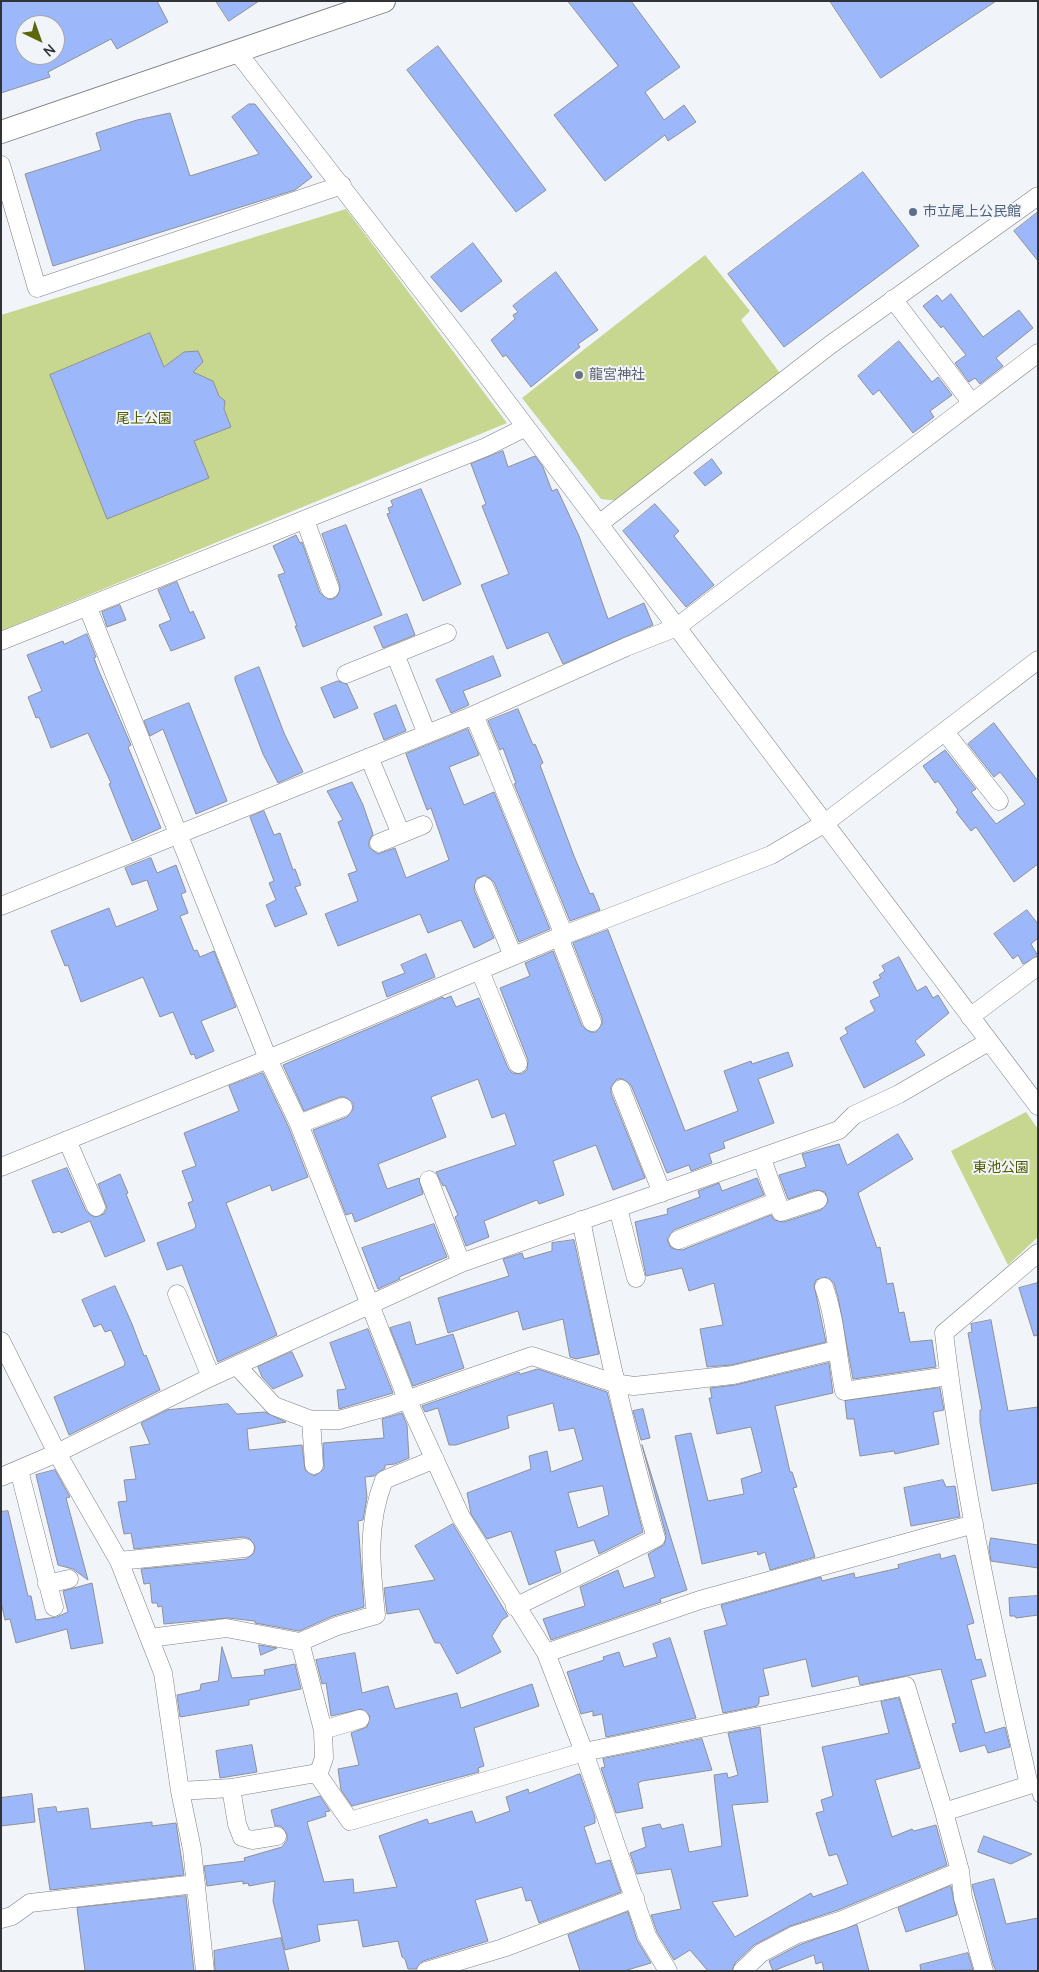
<!DOCTYPE html>
<meta charset="utf-8">
<style>
body{margin:0}
#map{position:relative;width:1039px;height:1972px;overflow:hidden;background:#f1f4f9;font-family:Manrope,sans-serif}
canvas{display:block}
.frame{position:absolute;inset:0;border:2px solid #323336;pointer-events:none}
.north{position:absolute;left:15px;top:15px;width:50px;height:50px;box-sizing:border-box;background:#f1f4f9;border:1px solid #a5a7ab;border-radius:50%;rotate:138deg;font-size:14px;font-weight:700;line-height:20px;text-align:center;color:#323336}
.north::after{content:'';display:block;margin:auto;width:18px;height:22px;background:#5d6709;clip-path:polygon(50% 0,100% 100%,50% 72%,0 100%)}
</style>
<div id="map">
<canvas width="1039" height="1972"></canvas>
<div class="frame"></div>
<div class="north">N</div>
</div>
<script>
const g = document.querySelector('canvas').getContext('2d');
g.lineJoin = 'round';
function fillPath(path, color) {
  g.fillStyle = color;
  g.fill(path, 'evenodd');
}
function strokePath(path, color, width, dash) {
  g.strokeStyle = color;
  g.lineWidth = width;
  g.lineCap = dash ? 'butt' : 'round';
  g.setLineDash(dash || []);
  g.stroke(path);
}
function drawText(font, color, halo, rows, align = 'center') {
  g.font = font + ' Manrope,"Noto Sans JP",sans-serif';
  g.lineWidth = 4;
  g.setLineDash([]);
  g.textBaseline = 'middle';
  g.strokeStyle = halo;
  g.fillStyle = color;
  for (const [text, x, y, turn = 0] of rows) {
    g.save();
    g.translate(x, y);
    g.rotate((+turn || 0) * Math.PI / 180);
    g.textAlign = isNaN(turn) ? turn : align;
    if (halo) g.strokeText(text, 0, 0);
    g.fillText(text, 0, 0);
    g.restore();
  }
}
fillPath(new Path2D(`
 M346 209 507 423 1 631V315Z
 M705 255 750 311 741 320 782 376 619 501 601 499 522 398Z
 M1026 1112 1038 1129V1237L1008 1265 951 1151Z`), '#c8d78f');
const building = new Path2D(`
 M1 1H157L168 22 117 49 111 39 48 72 50 77 1 93ZM25 25H55V55H25Z
 M216 1H259L229 21Z
 M568 1H631L680 67 645 92 664 120 684 105 696 122 668 141 665 135 605 181 554 115 618 66Z
 M830 1H996L881 78Z
 M438 46 546 190 516 212 407 70Z
 M249 104H255L312 177 295 190 53 266 25 174 101 150 96 133 137 120 170 113 190 176 259 154 232 117Z
 M863 172 919 246 784 347 728 274Z
 M1038 212V261L1014 231Z
 M473 243 502 281 461 312 431 277Z
 M556 272 598 330 578 344 580 347 531 387 506 355 503 357 491 340 515 319 513 315 518 312 513 306Z
 M951 294 983 337 1019 310 1033 328 996 358 1003 366 980 384 975 378 969 382 955 363 966 355 943 326 941 328 923 306 937 295 942 301Z
 M150 333 164 367 184 352 198 351 203 362 193 372 213 381 219 396 225 401 224 409 231 427 194 441 209 478 107 519 50 375Z
 M899 341 932 382 938 377 952 395 930 411 934 417 913 433 879 390 873 395 858 376Z
 M503 451 508 467 535 456 543 467 552 491 557 489 579 536 608 619 644 603 653 625 563 664 548 632 507 649 481 585 509 574 482 506 486 504 471 464Z
 M712 459 722 473 705 486 694 473Z
 M421 489 461 584 423 601 387 514 390 513 388 508 393 506 391 501Z
 M655 504 679 531 674 536 714 585 686 607 623 531Z
 M346 525 382 615 303 647 295 626H297L278 575 285 573 273 546 296 535 300 543 302 542 320 593 328 599H333L338 595 340 586 322 534Z
 M177 582 190 613 193 611 205 638 171 651 159 625 171 620 158 590Z
 M120 605 126 620 107 627 102 612Z
 M407 614 415 635 383 648 374 627Z
 M87 634 96 657 94 658 98 669 131 745 128 747 161 828 132 841 109 784 111 783 88 733 51 748 39 717 36 718 28 697 42 691 27 655 63 641 64 644Z
 M493 656 501 676 463 691 469 705 451 713 436 680Z
 M259 667 284 733 303 772 278 783 263 754 235 680V677Z
 M338 681 347 684 358 708 334 718 321 688Z
 M189 703 227 801 196 814 163 729 150 736 144 721Z
 M396 705 406 731 384 740 374 714Z
 M518 709 533 745 535 744 543 763 540 765 574 856 590 894 593 893 600 910 570 921 514 784 516 783 503 748 500 750 488 721Z
 M994 723 1038 781V864L1014 882 976 827 971 831 956 812 958 810 938 781 935 783 923 766 945 750 976 789 971 792 996 824 1025 804 1000 772 994 777 968 744Z
 M468 729 479 755 449 767 464 805 494 792 550 929 519 942 494 882 485 875 476 879 474 890 494 938 474 948 461 920 428 933 420 914 338 946 325 914 358 901 348 874 357 871 338 822 343 820 327 791 352 782 363 805 373 834 369 841V847L378 854 395 848 406 878 449 860 431 808 427 810 406 754Z
 M264 811 274 835 280 833 293 870 295 869 301 885 295 887 307 914 275 927 266 905 276 900 269 883 274 881 250 817Z
 M151 858 157 873 176 865 186 892 181 894 188 913 180 916 194 951 197 950 200 957 214 951 236 1007 201 1021 214 1051 196 1059 194 1054 191 1055 173 1012 160 1017 143 977 81 1002 68 965 65 966 51 931 109 908 116 927 158 910 147 880 132 885 125 868Z
 M1027 910 1038 924V938L1031 944 1038 956 1023 964 1018 955 1013 959 994 934Z
 M608 930 685 1131 738 1111 724 1071 751 1061 752 1064 788 1052 793 1066 758 1079 774 1123 723 1142 725 1148 709 1154 712 1163 691 1171 689 1165 667 1173 631 1085 623 1079H617L611 1087V1093L645 1178 613 1190 596 1145 553 1161 564 1195 539 1204 537 1200 484 1221 489 1237 466 1246 455 1217 458 1215 445 1185 443 1186 436 1172 516 1145 505 1113 492 1118 478 1079 431 1097 446 1137 378 1164 387 1189 419 1178 423 1194 355 1222 352 1213 346 1215 313 1130 347 1117 353 1109V1103L345 1097H340L304 1111 283 1065 443 997 444 999 451 996 456 1007 479 998 508 1068 512 1073 522 1074 527 1070 528 1060 500 988 530 976 525 963 553 951 582 1026 590 1032H596L602 1024V1018L573 943Z
 M426 954 435 977 387 997 382 982 405 973 401 965Z
 M899 957 917 991 926 986 933 998 938 995 949 1013 915 1041 925 1055 864 1088 840 1038 848 1033 845 1028 875 1011 870 1001 880 996 873 982 881 978 879 975 885 971 882 966Z
 M263 1073 289 1128 308 1177 272 1191 270 1185 226 1203 277 1335 218 1362 182 1265 167 1270 157 1243 194 1229 196 1226 188 1203 193 1201 182 1171 196 1166 184 1133 239 1111 229 1086Z
 M898 1134 913 1159 858 1193 877 1248 880 1247 887 1284 893 1283 899 1313 904 1312 910 1342 932 1340 936 1367 853 1379 838 1297 834 1283 826 1277 816 1280 814 1285 826 1342 731 1365 707 1367 700 1329 723 1325 714 1283 689 1291 682 1268 646 1276 635 1222 668 1214 667 1209 700 1197 698 1191 719 1183 722 1191 757 1178 764 1195 674 1230 667 1239 671 1248 682 1250 771 1215 774 1220 784 1222 821 1210 828 1202 825 1192 815 1190 788 1199 779 1175 806 1167 802 1154 839 1144 847 1165Z
 M67 1168 86 1211 94 1217 104 1214 107 1208 98 1184 120 1174 128 1193 126 1194 145 1241 105 1257 90 1221 61 1233 60 1231 53 1233 32 1181Z
 M434 1224 447 1257 399 1277 400 1279 378 1289 362 1248Z
 M574 1240 599 1354 576 1359 570 1357 563 1319 523 1330 518 1311 448 1333 438 1298 509 1276 503 1259 522 1253 524 1259 552 1251V1243Z
 M1038 1283V1335L1034 1336 1019 1288Z
 M115 1286 132 1324 144 1356 146 1355 160 1390 69 1435 54 1397 124 1366 125 1363 111 1330 105 1332 101 1324 94 1327 82 1300Z
 M991 1320 1008 1411 1038 1407V1483L992 1491 980 1422V1410H982L968 1333 972 1332 971 1324Z
 M410 1322 416 1345 453 1334 464 1368 413 1386 390 1328Z
 M368 1329 393 1393 339 1409 337 1390 346 1389 330 1343Z
 M292 1352 303 1376 273 1389 262 1377 258 1367Z
 M829 1363 833 1393 775 1406 790 1472H792L797 1487 793 1488 815 1557 770 1570 765 1552 758 1555 757 1551 702 1564 675 1436 691 1433 708 1501 744 1494 741 1479 762 1472 751 1427 717 1434 709 1398H712L710 1388 735 1385Z
 M538 1369 607 1392 643 1532 599 1554 594 1540 555 1551 561 1572 529 1585 511 1531 487 1539 471 1514 467 1493 531 1469 529 1456 547 1451 551 1472 583 1460 574 1428 559 1431 553 1403 507 1416 509 1428 456 1445H449L438 1408 425 1412 422 1406 519 1372 520 1374ZM603 1486 609 1515 578 1528 568 1493Z
 M940 1388 944 1410 933 1412 939 1444 895 1454 894 1451 860 1456 854 1419H847L845 1401Z
 M228 1404 237 1414 265 1412 286 1422 247 1429 249 1450 302 1445 305 1470 314 1476 324 1469 323 1443 384 1438 382 1419 402 1413 407 1425 409 1458 395 1464 385 1465V1468L374 1476 365 1477 367 1497 363 1520 358 1521 364 1607 333 1616 299 1631 255 1623V1621L228 1618 164 1624 162 1606 158 1607 157 1603H152L150 1583 144 1584 141 1569 246 1559 254 1553 255 1546 250 1539 244 1537 134 1549 131 1533 124 1534 118 1502 127 1501 124 1480 136 1479 130 1447 150 1444 141 1423 167 1410Z
 M643 1409 650 1438 641 1440 633 1411Z
 M642 1445 687 1590 660 1599 661 1602 551 1640 543 1619 585 1606 580 1587 618 1570 624 1588 655 1577 648 1554 664 1545 666 1536Z
 M55 1470 70 1497 66 1498 88 1580 73 1569 58 1565 36 1475Z
 M943 1480 946 1487 955 1486 960 1517 911 1526 904 1488Z
 M8 1511 28 1596H31L36 1620 57 1617 68 1612 63 1591 92 1583 103 1643 71 1649 67 1629 16 1643 10 1619 5 1620 1 1602V1512Z
 M453 1524 508 1616 502 1620 492 1636 501 1652 457 1674 440 1643H435L419 1609 387 1614 384 1588 435 1580 415 1546Z
 M991 1538 1038 1545V1568L991 1561 989 1548Z
 M940 1554 941 1559 955 1555 974 1623 967 1625 976 1660 981 1659 986 1676 971 1680 985 1733 1005 1727 1010 1747 988 1753 985 1745 960 1752 952 1724 956 1723 941 1669 860 1685 858 1676 812 1687 806 1659 763 1669 769 1695 759 1697V1703L757 1706 723 1713 704 1631 727 1625 721 1605 821 1577 822 1581 854 1573 855 1578 899 1568 898 1565Z
 M1038 1596V1615L1016 1618 1015 1616H1010L1009 1598Z
 M670 1638 696 1718 606 1737 602 1714 593 1716V1711L581 1714 567 1672 604 1660 603 1657 619 1652 624 1667 657 1657 653 1644Z
 M259 1645 277 1648 261 1655Z
 M222 1647 232 1678 265 1675 264 1670 295 1664 301 1689 249 1700V1705L180 1717 177 1695 200 1690 201 1684 218 1681Z
 M355 1653 362 1693 388 1686 395 1709 457 1693 461 1708 532 1684 539 1706 474 1728 484 1766 478 1768 479 1772 352 1806 341 1790 338 1769 359 1765 351 1733 367 1727 370 1716 362 1709 331 1716 326 1683 322 1684 316 1660Z
 M899 1698 920 1768 875 1780 892 1837 912 1829 914 1831 936 1825 947 1865 838 1910 790 1926 754 1945 735 1963 732 1971H708L690 1950 674 1960 657 1932 651 1915 681 1909 671 1869 637 1874 630 1853 646 1847 642 1828 660 1824 662 1829 683 1824 689 1852 722 1846 714 1775 727 1773 728 1778 738 1775 728 1733 760 1727 768 1802 732 1805 748 1896 712 1902 735 1937 811 1893 813 1897 848 1884 837 1854 829 1856 816 1813 824 1811 821 1800 833 1796 822 1747 889 1733 881 1702Z
 M702 1739 712 1770 642 1781 638 1783 643 1808 616 1813 601 1768 605 1767 603 1759Z
 M252 1745 257 1772 220 1778 216 1751Z
 M580 1774 595 1817V1823L584 1827 596 1864 610 1860 621 1892 539 1923 531 1900 526 1901 522 1887 475 1900 488 1941 423 1961 416 1969H408L405 1959 402 1957 398 1941 363 1947 358 1920 317 1925 320 1941 285 1950 273 1901 275 1881 249 1886 248 1883 243 1884V1881L207 1886 204 1866 245 1861 244 1858 282 1847 287 1840V1834L281 1826H275L271 1810 320 1796 330 1811 325 1812 326 1816 307 1822 324 1882 353 1879 354 1893 397 1887 379 1836 427 1819 429 1824 472 1811 476 1823 510 1811 506 1797 528 1789 529 1793Z
 M32 1794 35 1822 1 1826V1798Z
 M56 1807 57 1812 88 1808 91 1829 152 1822V1826L176 1823 184 1875 50 1890 38 1809Z
 M984 1836 1032 1854 1011 1864 978 1852Z
 M994 1879 1006 1924 1038 1918V1971H996L993 1964 972 1885Z
 M951 1886 957 1915 906 1932 898 1908Z
 M186 1896 194 1971H85L77 1908Z
 M628 1912 637 1940 651 1963 624 1971H580L568 1935Z
 M857 1925 869 1971H824L822 1962 816 1964 814 1955 773 1971 769 1961 799 1945Z
 M281 1938 289 1971H215L214 1951Z
 M968 1953 973 1970 921 1971 920 1965Z`);
fillPath(building, '#9cb8fb');
strokePath(building, '#8e9095', 1);
const service = new Path2D(`
 M1034 1784 1038 1797`);
const minor = new Path2D(`
 M238 53 464 345 1038 1106
 M1 165 37 288 342 185
 M893 299 971 402
 M305 520 330 589
 M599 524 830 345 1038 196
 M88 608 268 1059 299 1124 407 1399 461 1517 546 1653 584 1752 647 1936 668 1971
 M1 641 486 447 526 427
 M395 654 427 734
 M346 674 447 633
 M474 715 564 935
 M945 732 999 801
 M369 757 401 834
 M379 843 423 825
 M484 886 513 956
 M1 906 474 715 626 647 677 627 1038 353
 M559 937 592 1022
 M480 971 518 1064
 M970 1017 1038 966
 M621 1089 662 1193
 M299 1124 343 1107
 M67 1140 96 1207
 M762 1159 781 1212 818 1200
 M1 1167 268 1059 559 937 771 855 825 823 1038 660
 M429 1180 461 1263
 M618 1208 636 1278
 M678 1240 776 1202
 M824 1287C836 1320 837 1356 844 1391L949 1376
 M177 1294 211 1377
 M1 1341 57 1453 119 1561 163 1673 180 1791 192 1849 205 1971
 M237 1366 274 1406 311 1420H339L386 1407 532 1356 614 1383 634 1386 733 1375 836 1350
 M311 1420 314 1465
 M19 1470 54 1607
 M1 1477 57 1453 211 1377 461 1263 839 1130 854 1115 899 1094 988 1042
 M119 1561 245 1548
 M47 1584 69 1579
 M515 1607 656 1538C625 1433 603 1327 581 1220
 M150 1638 226 1628 300 1642 337 1626 376 1615C371 1568 366 1525 384 1480L435 1459
 M300 1642 323 1730 324 1758 318 1775
 M546 1653 700 1600 974 1524
 M323 1730 360 1719
 M231 1788 237 1824 242 1837 252 1840 277 1836
 M180 1791 231 1788 311 1774 318 1775 350 1821 584 1752 906 1686 944 1812
 M1 1919 12 1916 30 1903 196 1884
 M426 1971 503 1948 635 1898
 M742 1971 761 1953 795 1935 842 1920 960 1871
 M984 1971 963 1898 960 1871 944 1812 1029 1785C995 1636 962 1485 944 1333L1038 1253`);
const tertiary = new Path2D(`
 M1 132 384 1`);
strokePath(service, '#7f8186', 10);
strokePath(minor, '#7f8186', 19);
strokePath(tertiary, '#7f8186', 24);
strokePath(service, '#fff', 9);
strokePath(minor, '#fff', 18);
strokePath(tertiary, '#fff', 22);
for (const [x, y, r, color] of [
 [913,212,5,"#5c6f8a"],
 [579,375,5,"#6b7280"]
]) {
  const dot = new Path2D();
  dot.arc(x, y, r, 0, 2 * Math.PI);
  g.fillStyle = color;
  g.fill(dot);
  strokePath(dot, '#f1f4f9', 2);
}
drawText('14px', '#4e5e75', '#f1f4f9', [
 ["市立尾上公民館",923,212]
], 'left');
drawText('14px', '#5b616d', '#f1f4f9', [
 ["龍宮神社",589,375]
], 'left');
drawText('14px', '#515d00', '#f1f4f9', [
 ["尾上公園",144,419],
 ["東池公園",1001,1168]
]);
</script>
